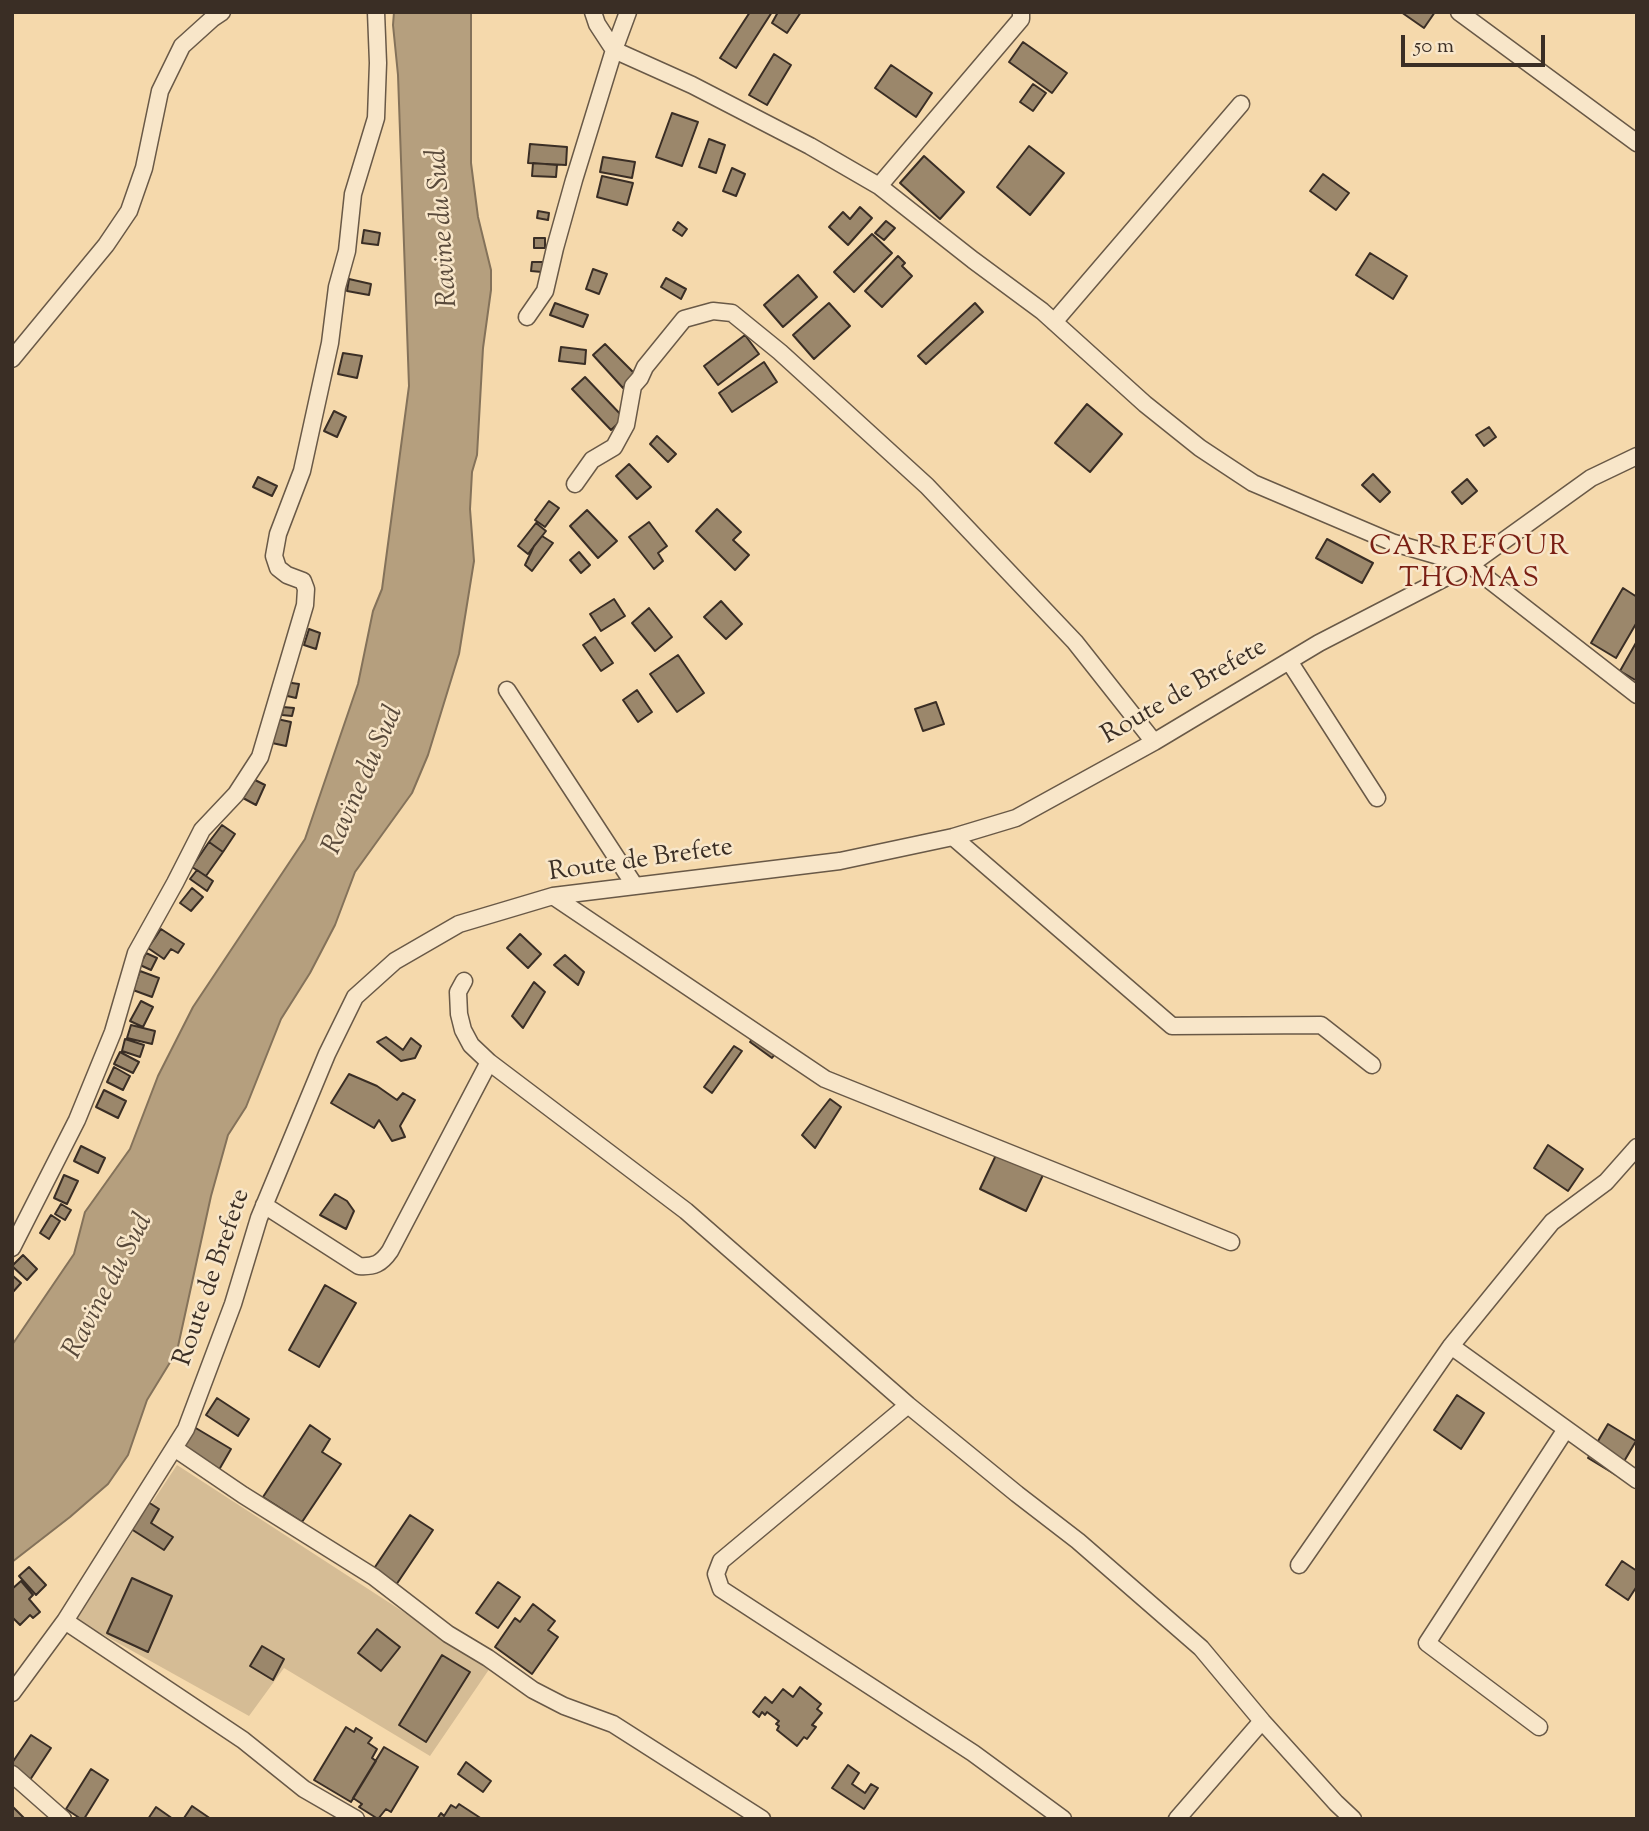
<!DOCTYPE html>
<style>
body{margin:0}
#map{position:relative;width:1649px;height:1831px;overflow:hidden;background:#f5d9ac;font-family:"Sorts Mill Goudy",serif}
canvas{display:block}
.frame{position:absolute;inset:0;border:14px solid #3a2e25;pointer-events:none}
.scale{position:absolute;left:1401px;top:35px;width:144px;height:32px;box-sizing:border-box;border:4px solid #3a2e25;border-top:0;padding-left:9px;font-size:21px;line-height:24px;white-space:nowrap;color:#3a2e25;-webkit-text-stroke:5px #f8e6c9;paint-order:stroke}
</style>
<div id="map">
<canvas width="1649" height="1831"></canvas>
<div class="frame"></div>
<div class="scale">50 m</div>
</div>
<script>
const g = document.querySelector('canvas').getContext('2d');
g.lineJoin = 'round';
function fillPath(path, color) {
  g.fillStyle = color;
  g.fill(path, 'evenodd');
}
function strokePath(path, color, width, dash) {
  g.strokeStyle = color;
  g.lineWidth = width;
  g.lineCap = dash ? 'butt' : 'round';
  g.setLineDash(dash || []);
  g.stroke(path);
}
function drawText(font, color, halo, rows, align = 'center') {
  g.font = font + ' "Sorts Mill Goudy",serif';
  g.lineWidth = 5;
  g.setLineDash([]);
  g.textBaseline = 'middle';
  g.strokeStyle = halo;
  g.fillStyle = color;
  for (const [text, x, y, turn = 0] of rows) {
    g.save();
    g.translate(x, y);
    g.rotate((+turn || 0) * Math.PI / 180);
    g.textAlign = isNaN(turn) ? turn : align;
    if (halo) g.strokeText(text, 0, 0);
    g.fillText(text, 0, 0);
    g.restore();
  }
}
fillPath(new Path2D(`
 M177 1465 490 1668 430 1756 284 1668 249 1716 75 1619Z`), '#d5bc95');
const water = new Path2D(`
 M394 12H471V163L478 217 491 270V290L483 348 477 455 472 472 470 509 474 561 459 654 428 755 412 793 355 872 335 925 310 973 281 1019 246 1107 228 1135 211 1196 177 1351 147 1400 128 1455 108 1484 70 1517 12 1562V1345L74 1254 85 1212 130 1149 158 1076 193 1007 305 839 358 684 373 611 382 589 409 386 398 75 393 25Z`);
fillPath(water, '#b59f7e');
strokePath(water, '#84725a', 2);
const building = new Path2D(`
 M750 12H772L736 68 720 58Z
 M778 12H801L787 33 772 23Z
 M1401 12H1435L1424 28Z
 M1023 42 1067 73 1052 93 1009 62Z
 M774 54 791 65 767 105 749 95Z
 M891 65 932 93 916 117 875 88Z
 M1033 84 1046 93 1033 111 1020 102Z
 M672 113 698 122 682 166 656 157Z
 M709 139 725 145 716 173 699 167Z
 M530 144 567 147 566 165 528 163Z
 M1029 146 1064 173 1030 215 997 187Z
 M924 156 964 192 940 219 900 183Z
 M603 157 635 162 632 178 600 172Z
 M533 163 557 165 556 177 532 176Z
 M732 168 745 174 736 196 723 191Z
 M1323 174 1349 193 1336 210 1310 191Z
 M602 176 633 183 627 205 597 197Z
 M860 207 872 218 848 245 829 227 843 212 850 219Z
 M538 211 549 213 548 220 537 218Z
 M886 221 895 228 884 240 875 233Z
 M678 222 687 229 682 236 673 230Z
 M364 230 380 233 378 245 362 243Z
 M872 234 892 253 854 292 834 272Z
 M534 238H545V248H534Z
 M1370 253 1407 276 1393 299 1356 275Z
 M898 256 905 263 902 266 912 276 882 307 865 291Z
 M532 262H543L542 272 531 271Z
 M593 269 607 274 599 294 586 289Z
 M798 275 817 297 783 327 764 305Z
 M666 278 686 289 681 299 661 287Z
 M349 279 371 284 369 295 347 291Z
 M555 303 588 315 583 327 550 315Z
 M829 303 850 326 814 359 793 335Z
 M975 303 983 312 926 364 918 356Z
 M745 335 759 354 718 385 704 366Z
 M605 344 636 375 623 388 593 355Z
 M561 347 586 350 585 364 559 361Z
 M343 353 362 356 357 378 338 374Z
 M764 362 777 382 732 412 719 393Z
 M585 377 624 418 611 430 572 389Z
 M1087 404 1122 434 1090 472 1055 443Z
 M334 411 346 417 337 437 324 431Z
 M1489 427 1496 437 1484 446 1476 435Z
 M657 436 676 454 668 462 650 444Z
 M629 464 651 487 637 499 616 476Z
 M1373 474 1390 492 1380 502 1362 485Z
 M258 477 277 486 272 496 253 487Z
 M1467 479 1477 491 1462 504 1452 492Z
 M549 501 559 508 545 527 535 520Z
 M717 509 741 532 733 540 749 555 735 570 696 531Z
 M587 510 617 541 598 558 570 526Z
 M649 522 667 546 658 553 663 561 654 569 629 537Z
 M536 523 546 531 528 554 518 546Z
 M542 536 553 543 532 571 525 565 534 546Z
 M1327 539 1373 563 1362 583 1316 558Z
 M579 552 590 565 581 573 570 560Z
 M1623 588 1637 597V622L1616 658 1591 643Z
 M614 599 625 616 601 631 590 614Z
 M721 601 742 624 726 639 704 617Z
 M649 608 672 637 655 651 632 623Z
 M309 629 320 633 316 649 304 645Z
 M595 637 613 663 601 671 583 645Z
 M1637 641V681L1620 671Z
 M678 655 704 693 677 712 650 674Z
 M285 682 299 684 296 698 283 695Z
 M637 690 652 712 638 722 623 700Z
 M936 702 944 724 923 731 915 709Z
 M283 707 294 708 292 716 282 715Z
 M277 719 291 722 286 746 272 743Z
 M253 779 265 785 256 805 243 798Z
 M222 825 235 834 223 852 209 842Z
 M209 842 223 852 206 876 192 867Z
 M197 870 213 881 207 891 190 879Z
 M192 888 203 897 191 911 180 903Z
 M161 929 184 944 178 953 171 949 164 959 148 948Z
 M520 934 541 954 528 968 507 948Z
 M146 953 157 958 151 970 140 965Z
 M565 955 584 972 578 985 554 965Z
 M140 971 159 978 152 997 133 990Z
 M534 982 545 992 523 1028 512 1016Z
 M141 1001 153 1007 143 1027 130 1021Z
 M131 1025 155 1031 152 1044 127 1038Z
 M758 1031 780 1047 772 1058 750 1042Z
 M386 1037 403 1050 411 1038 421 1046 415 1058 401 1061 377 1042Z
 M125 1039 144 1045 140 1057 122 1051Z
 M734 1046 742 1051 712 1093 704 1087Z
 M120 1052 139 1062 133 1073 114 1064Z
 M114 1067 130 1076 123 1090 107 1082Z
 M349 1074 377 1086 397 1100 403 1093 415 1100 400 1126 405 1137 392 1141 379 1120 374 1128 331 1103Z
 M104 1090 126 1101 118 1118 96 1107Z
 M830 1099 841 1107 815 1148 802 1135Z
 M1548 1145 1583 1169 1568 1191 1534 1168Z
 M81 1146 105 1158 98 1173 74 1161Z
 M997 1153 1043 1175 1026 1211 980 1189Z
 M64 1175 78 1181 67 1204 54 1198Z
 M335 1194 347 1201 354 1211 346 1229 320 1215Z
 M61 1204 71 1210 65 1220 55 1214Z
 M51 1215 60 1221 49 1239 40 1233Z
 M23 1255 37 1269 27 1280 12 1266Z
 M12 1275 21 1283 12 1293Z
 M325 1285 356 1303 319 1367 289 1350Z
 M1457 1395 1484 1413 1461 1449 1434 1430Z
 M217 1398 249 1419 238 1436 206 1415Z
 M189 1424 231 1449 216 1475 174 1450Z
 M1608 1424 1636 1441 1616 1475 1588 1458Z
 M310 1425 330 1439 322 1452 341 1464 302 1522 263 1497Z
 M145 1500 159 1509 151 1523 173 1537 164 1550 128 1527Z
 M410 1515 433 1530 396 1585 373 1570Z
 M1622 1561 1637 1571V1586L1628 1600 1606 1585Z
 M29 1567 46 1585 36 1595 19 1576Z
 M132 1578 172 1596 148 1652 107 1633Z
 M21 1581 33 1595 29 1599 40 1612 33 1618 30 1615 20 1625 12 1617V1589Z
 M498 1582 520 1597 498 1628 476 1613Z
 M533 1604 555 1621 548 1630 558 1637 532 1674 495 1647 515 1618 520 1622Z
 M377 1629 400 1647 381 1671 358 1653Z
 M262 1646 284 1659 273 1680 250 1666Z
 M442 1655 470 1672 426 1742 399 1725Z
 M800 1687 821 1704 817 1709 822 1713 812 1725 816 1727 807 1739 804 1737 797 1746 777 1730 779 1726 776 1724 779 1721 767 1712 765 1715 762 1712 759 1717 753 1712 765 1697 772 1703 783 1689 793 1697Z
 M346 1727 354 1732 356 1728 372 1738 368 1743 377 1749 372 1758 376 1761 351 1802 314 1780Z
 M31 1735 51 1748 28 1783 12 1773V1763Z
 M384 1747 418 1767 391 1812 386 1809 378 1819 359 1807 362 1804 353 1798Z
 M466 1762 491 1781 483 1792 458 1774Z
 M848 1765 859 1773 852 1784 865 1793 871 1784 878 1788 864 1809 832 1788Z
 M91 1769 108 1780 84 1819H81L66 1809Z
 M459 1804 482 1819H437L441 1813 444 1816 451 1805 456 1808Z
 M12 1806 25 1819H12Z
 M192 1806 211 1819H186L184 1818Z
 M156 1807 173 1819H148Z`);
fillPath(building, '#9b876b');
strokePath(building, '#3a2e25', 2);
const street = new Path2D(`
 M593 12 597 24 614 50 692 85 810 146 879 186 973 260 1042 311 1145 404 1200 448 1253 483 1394 543 1470 565 1637 695
 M1459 12 1637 143
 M879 186 1021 19V12
 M527 317 545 291 555 248 574 180 614 50 628 12
 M1054 322 1241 104
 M12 359 106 245 129 211 144 168 160 91 182 46 213 18 222 12
 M575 484 592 460 614 447 626 425 633 386 640 378 645 367 684 319 713 311 732 313 780 352 927 486 1075 642 1154 742
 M1289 661 1377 798
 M507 690 635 886
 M953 837 1172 1026 1321 1025 1372 1065
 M553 896 825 1079 1231 1242
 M464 981 458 992 459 1014 463 1030 471 1045 489 1062
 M264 1205 359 1266C374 1267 381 1264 390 1251L489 1062 686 1211 908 1405 1017 1494 1078 1541 1201 1648 1262 1721
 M12 1248 77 1120 113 1032 136 953 175 883 202 830 236 794 260 757 305 605 306 589 303 581 287 575 278 568 274 556 278 534 302 471 330 343 337 287 347 251 353 194 376 118 378 63 376 12
 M1451 1346 1637 1480
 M908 1405 721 1561 716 1574 721 1589 973 1753 1063 1819
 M174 1448 243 1495 374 1577 448 1634 488 1658 533 1690 564 1706 613 1724 762 1819
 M1299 1565 1451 1346 1552 1222 1606 1182 1637 1147
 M65 1621 243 1740 304 1789 356 1819
 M12 1693 65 1621 186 1429 233 1304 259 1218 327 1054 355 997 395 961 459 924 553 896 840 861 953 837 1016 818 1154 742 1319 643 1470 565 1591 478 1637 456
 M1539 1727 1427 1643 1566 1429
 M12 1774 63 1819
 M1177 1819 1262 1721 1336 1803 1353 1819`);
strokePath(street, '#695947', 19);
strokePath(street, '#f8e6c9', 16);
drawText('26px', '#3a2e25', '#f8e6c9', [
 ["Route de Brefete",1185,693,-30],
 ["Route de Brefete",641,862,-8],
 ["Route de Brefete",214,1278,-71]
]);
drawText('italic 28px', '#594a3b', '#f8e6c9', [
 ["Ravine du Sud",445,228,-94],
 ["Ravine du Sud",365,781,-66],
 ["Ravine du Sud",110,1287,-62]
]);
g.letterSpacing = '2px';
drawText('28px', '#7a1f14', '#f8e6c9', [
 ["CARREFOUR",1470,549],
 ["THOMAS",1470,581]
]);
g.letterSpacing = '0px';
</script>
